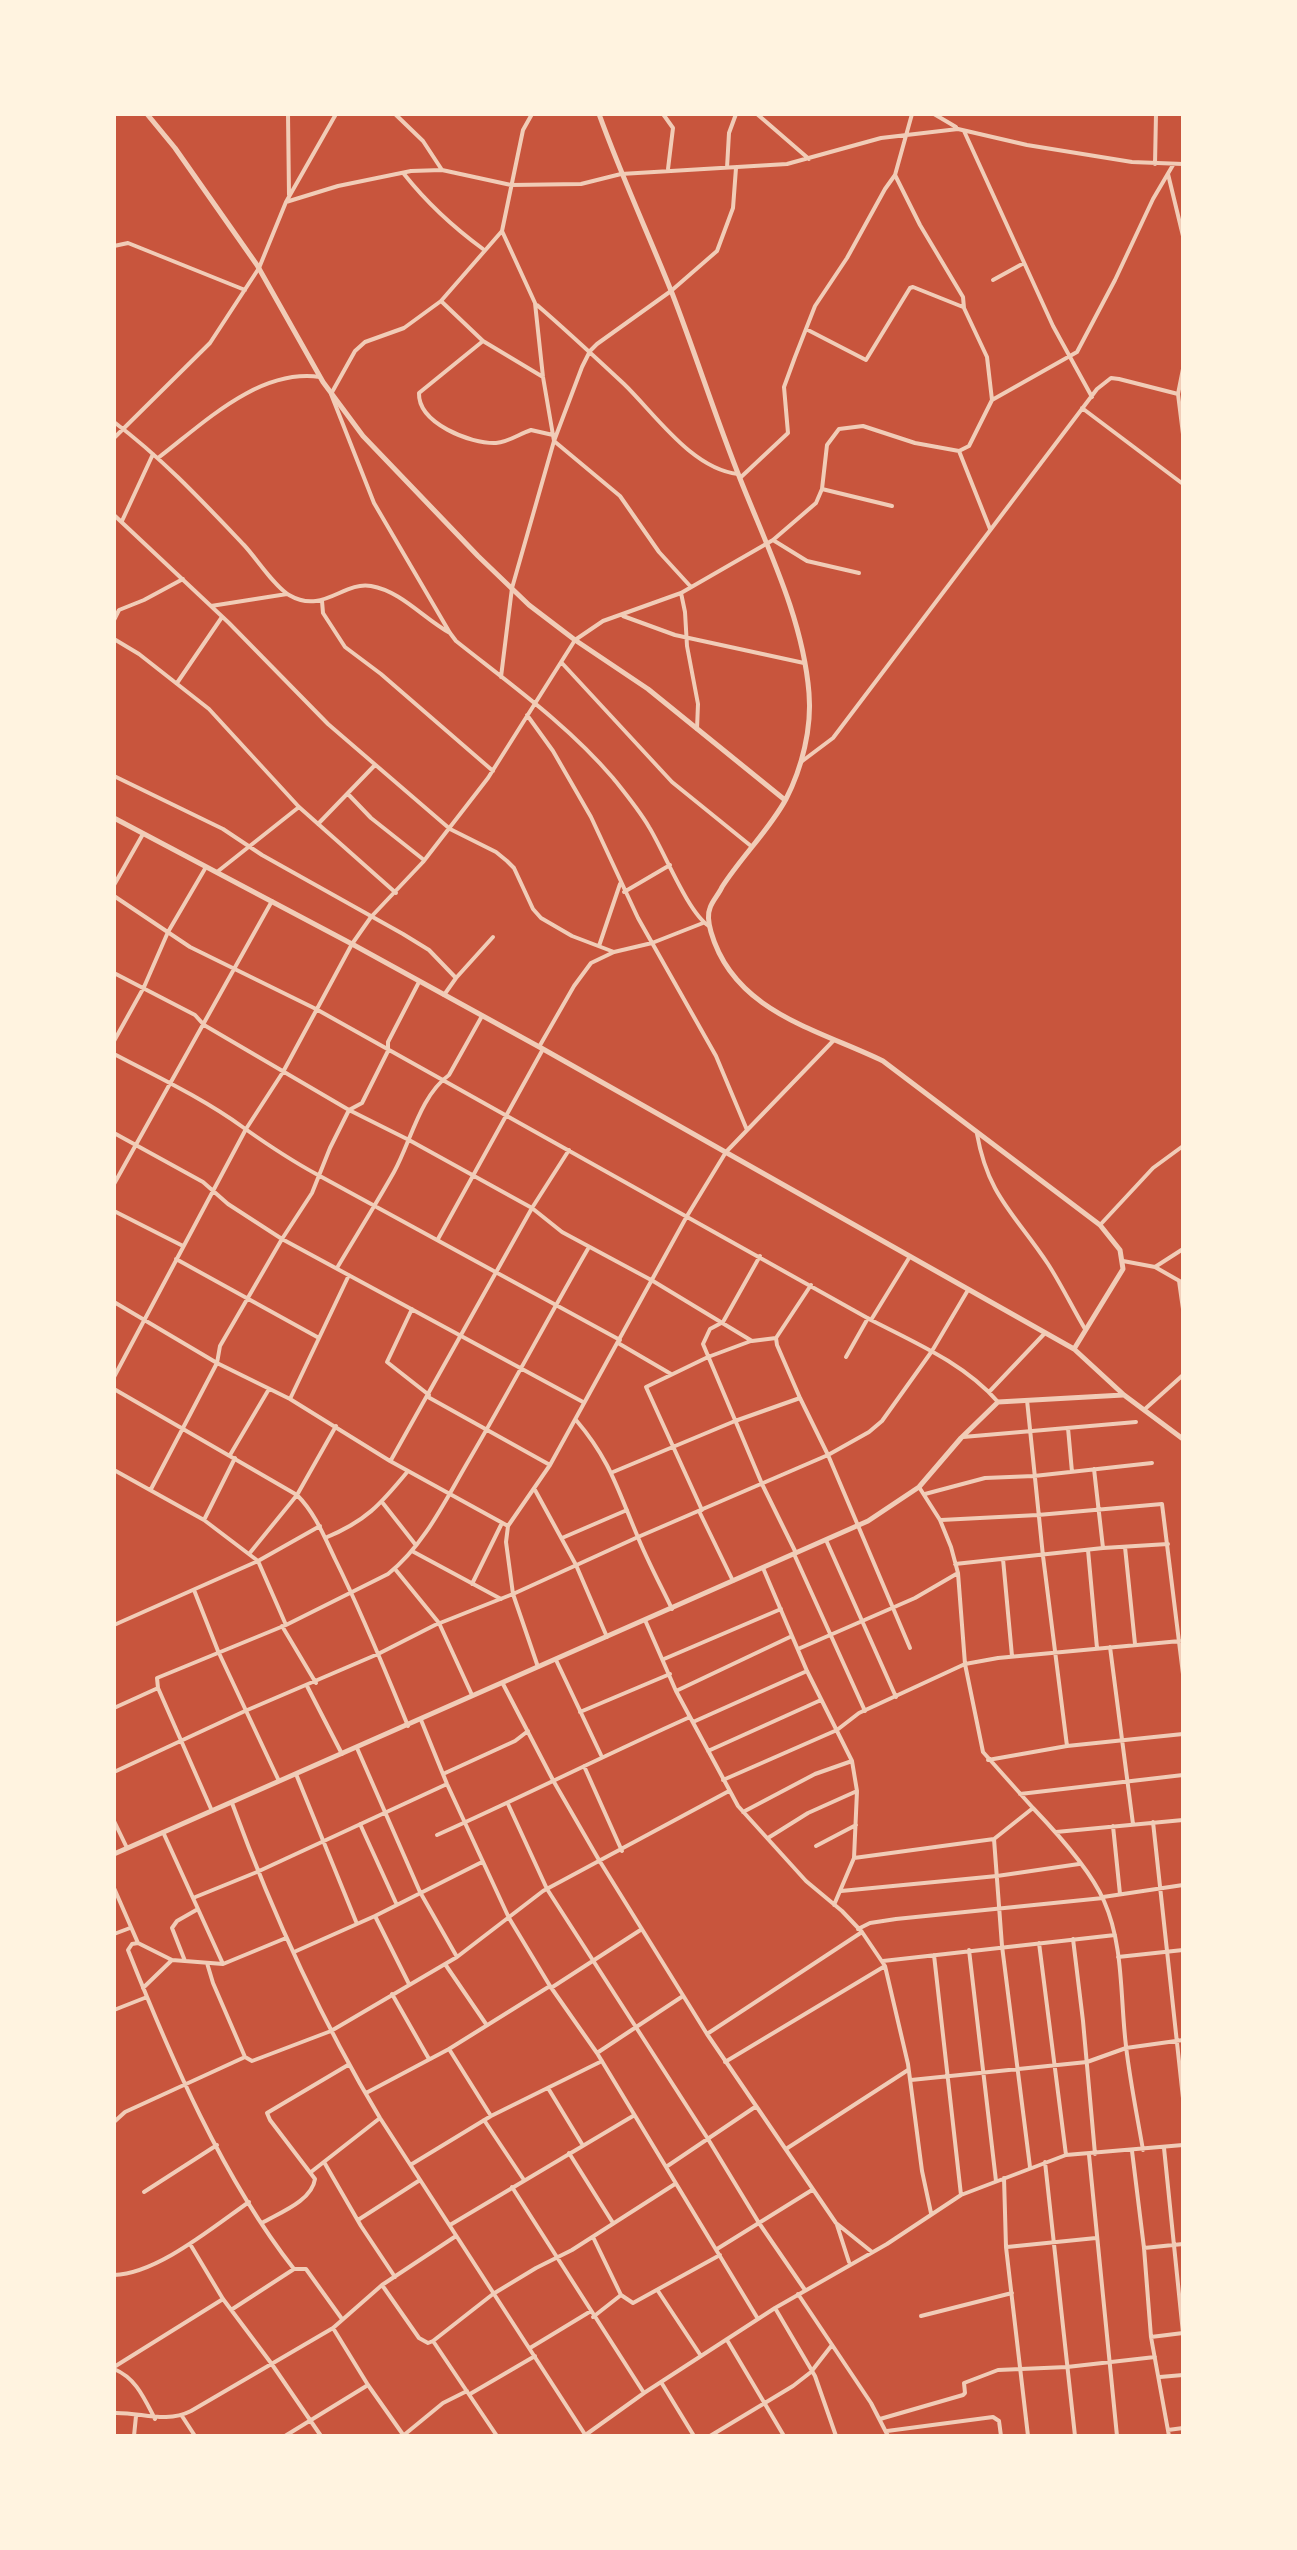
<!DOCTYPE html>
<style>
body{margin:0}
#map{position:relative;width:1297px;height:2550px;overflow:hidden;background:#c8553d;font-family:"Source Sans 3",sans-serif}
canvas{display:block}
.frame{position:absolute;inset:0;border:116px solid #fff3e0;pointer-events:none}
</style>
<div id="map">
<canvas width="1297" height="2550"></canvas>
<div class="frame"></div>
</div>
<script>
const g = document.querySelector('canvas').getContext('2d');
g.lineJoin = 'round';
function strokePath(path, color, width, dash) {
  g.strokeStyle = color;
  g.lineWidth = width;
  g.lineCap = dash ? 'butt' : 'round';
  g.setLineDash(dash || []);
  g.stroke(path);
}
strokePath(new Path2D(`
 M288 114 289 195
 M395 114 423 141 442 170
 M532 114 523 130 502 231 535 303 543 377 554 441 620 496 659 552 691 587
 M663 114 673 128 668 169
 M757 114 809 159
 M934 114 956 127
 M964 131 1053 326 1092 397
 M1155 164 1156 114
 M727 168 729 133 736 114
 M404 174C427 203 453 227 483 249
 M1168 174 1183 236
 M895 175 920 225 963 297 964 308 987 357 992 400
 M286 202 338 186 411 171 442 170 511 185 581 184 621 174 787 164 881 138 958 129 1027 145 1132 162 1183 164
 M502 231 441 301 404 328 365 342 355 351 331 394 374 503 450 633 456 641C510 684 568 725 613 778 625 793 639 810 649 827 664 851 688 913 709 926
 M114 246 128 243 245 290
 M993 280 1024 263
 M441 301 483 341 543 377
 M537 305C566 330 595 357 624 384 655 414 692 469 738 474
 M806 329 866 360 910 288 913 287 963 307
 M483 341 419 393C418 423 470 444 496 443 509 442 519 434 531 430L553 435
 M1183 369 1178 394 1183 434
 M1082 408 1183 484
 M114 422C162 458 203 502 244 545 257 559 274 586 289 595 323 615 343 581 371 586 401 591 424 619 450 633
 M114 438 210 343 259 268 286 202 336 114
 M959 451 990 529
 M158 458C204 423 259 368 320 377
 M740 478 788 433 784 387 795 357 815 306 847 258 885 189 895 175 912 114
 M822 489 892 506
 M114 515 229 623 328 724 450 829 496 852 507 861 514 868 533 909 541 918 572 936 614 952
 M122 521 153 454
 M773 540 807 561 859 573
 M681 593 685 612 687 646 698 704 697 729
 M322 601 323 613 345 647 381 674 493 771
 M211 606 287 594
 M623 616 675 635 804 663
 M114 620 119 610 144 600 183 579
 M114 639 139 654 209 709 299 807 396 893
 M561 662 672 782 751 846
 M501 677 512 588 554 441 582 367 590 351 597 344 671 291 717 251 733 208 736 168
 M177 683 222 617
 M527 715 553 751 591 817 638 918 716 1056 747 1130
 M801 762 833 738 1097 389 1111 378 1119 379 1178 394
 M114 776 223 829 262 855 403 934 429 950 456 978 444 995
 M348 794 371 818 424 860
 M318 824 375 765
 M217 872 299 807
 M114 885 143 834
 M624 892 670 865
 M114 896 190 947 316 1009 871 1320C916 1343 965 1364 998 1402
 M599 946 620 884
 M114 973 195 1015 204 1025 349 1110 409 1140 532 1208 562 1232 653 1281 752 1341 776 1338
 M456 978 493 937
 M114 1041 144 987 168 932 206 867
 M539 1047 574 986 591 963 614 952 652 943 703 923
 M114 1054C158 1077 204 1099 244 1128 268 1145 292 1161 318 1175L620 1340
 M114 1133 203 1182 228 1204 282 1239 583 1402
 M977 1134C988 1196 1015 1214 1048 1264 1061 1284 1072 1307 1085 1329
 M114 1184 272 901
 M114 1211 183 1246
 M1100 1225 1153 1168 1183 1146
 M438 1239 543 1049
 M760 1256 723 1322 710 1329 703 1344 762 1484 796 1553
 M176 1259 319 1338
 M1123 1261 1155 1267 1183 1249
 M1155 1267 1183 1283
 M337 1268C356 1236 376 1204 394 1172 411 1141 420 1096 449 1075L482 1016
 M1179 1281 1183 1309
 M811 1285 776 1338 777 1345 800 1398 828 1455 910 1648
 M114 1302 217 1363 290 1399 390 1461 508 1526
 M412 1309 387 1362 429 1395
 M871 1320 909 1258
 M618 1343 671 1374
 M846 1357 868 1318
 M114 1377 246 1129 283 1072 352 944 371 917 423 862 488 778 575 640 603 621 681 593 773 540 816 503 822 489 827 445 839 429 863 426 915 443 959 451 969 446 992 400 1077 352 1115 280 1153 199 1173 165
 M114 1389 297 1495C315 1513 324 1536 335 1559 362 1613 385 1670 408 1726
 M989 1392 1045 1333
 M428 1397 550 1465
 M290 1399 349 1275
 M1027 1400 1043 1556 1067 1746
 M1145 1409 1183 1375
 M576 1420C610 1460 617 1488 637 1535 647 1560 660 1584 672 1609
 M1068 1428 1072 1472
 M963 1437 1136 1422
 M230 1455 269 1389
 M391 1460 532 1208 569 1150
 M1094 1469 1103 1548
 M114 1470 204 1520 258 1561 286 1625
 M613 1472 735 1421 800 1398
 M919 1487 940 1520 951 1547 958 1573 965 1664 983 1752 1033 1808 994 1839 1002 1946 1030 2167
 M151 1489 217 1363 220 1346 282 1239 312 1193 330 1148 349 1110 362 1103 388 1051V1042L419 982
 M535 1490 576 1565 607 1637
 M925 1494 985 1478 1034 1476 1152 1463
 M382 1502 415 1544
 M702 1510 646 1387 708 1357 751 1341
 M699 1511 733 1581
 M204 1520 235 1458
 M941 1520 1038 1515 1162 1504 1183 1674
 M325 1538C366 1521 380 1505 408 1471
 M562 1538 627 1510
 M826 1540 896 1697
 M1125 1547 1135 1644
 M1088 1550 1097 1648
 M412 1551 501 1599
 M249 1554 297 1495 336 1426
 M794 1554 865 1711
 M1003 1559 1012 1656
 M955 1564 1103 1548 1168 1544
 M763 1568 807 1671 852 1761 857 1791 854 1858
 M395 1569 439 1623 472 1695
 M472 1584 502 1523
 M194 1590 218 1651 279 1781
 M645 1620 676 1691 738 1806 806 1881 842 1911 862 1932 885 1966 908 2064 922 2171 931 2213
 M114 1625 258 1561 320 1526
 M282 1626 316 1683
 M1110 1647 1133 1824
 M798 1649 915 1598 958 1573
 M664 1659 781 1609
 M556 1660 601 1755
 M538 1667 513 1594 506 1542 508 1526 550 1465 687 1216 726 1152 834 1040
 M503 1684 554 1782 599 1860 707 2034 836 2223 872 2252
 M307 1686 342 1754
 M676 1691 792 1636
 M114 1708 158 1688
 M580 1712 670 1674
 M421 1720 447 1784 509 1918 550 1986 597 2053 758 2319
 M693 1722 807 1671
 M357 1748 420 1892 457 1957
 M708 1751 821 1700
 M988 1760 1067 1746 1183 1734
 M584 1766 622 1851
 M114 1772 245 1711 378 1654 435 1625 513 1594 638 1537 828 1455 869 1432 882 1421 932 1351 968 1290
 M296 1774 357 1924
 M443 1774 515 1741 528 1731
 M723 1780 837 1730 859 1713 965 1664 998 1658 1180 1641
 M1020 1794 1183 1775
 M232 1803C272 1912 320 2018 380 2118L586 2436
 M508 1804 547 1889 708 2139 759 2223 805 2290
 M1033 1808C1056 1832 1091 1871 1104 1901 1124 1946 1120 1998 1126 2046 1130 2081 1137 2115 1143 2150
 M212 1811 158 1688 157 1678 286 1625 388 1574C424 1546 446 1499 469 1460 510 1390 548 1318 589 1247
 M743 1812 815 1774 852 1761
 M114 1821 127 1848
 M1153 1822 1183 2098
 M360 1824 396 1903
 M1113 1826 1120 1894
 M163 1832 223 1964
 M1056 1832 1183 1820
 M437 1835C522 1797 605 1755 690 1717
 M768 1838 808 1813 857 1791
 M816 1846 856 1825
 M114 1888 138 1943 132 1944 128 1950C170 2056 223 2179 294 2269
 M841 1891 997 1876 1079 1864
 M1103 1897 1183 1885
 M193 1898 257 1872 447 1784
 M834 1905 854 1858 994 1839
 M375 1916 409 1984
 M858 1929 870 1923 896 1919 1103 1898
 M114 1934 130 1928
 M1073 1939 1083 2021 1095 2154
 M138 1943 172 1960 223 1964 286 1938
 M1039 1943 1066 2155
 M969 1950 996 2181
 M294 1952 375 1916 482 1862
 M934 1955 961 2195
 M1118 1957 1183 1950
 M185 1961 172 1928 177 1921 198 1909
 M883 1961 1115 1935
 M207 1963 213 1983 245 2057 252 2061 331 2031 457 1957 543 1891 729 1791
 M445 1964 486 2024
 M143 1988 172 1960
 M551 1988 642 1929
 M392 1994 429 2059
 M114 2010 147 1997
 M707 2034 862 1932
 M449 2049 491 2116
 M597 2053 683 1996
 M725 2062 885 1966
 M911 2080 1087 2062 1126 2048 1183 2040
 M548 2088 582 2144
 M366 2093 449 2049 550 1986
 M484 2120 524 2180
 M114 2122 125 2112 245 2057
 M1164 2148 1183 2333
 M786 2149 908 2070
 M1132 2151 1144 2248 1151 2337 1169 2436
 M569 2153 613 2223
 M1089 2155 1117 2436
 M324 2162 361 2226 395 2277
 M1045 2162 1075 2436
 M412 2164 491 2116 602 2061
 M666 2167 755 2107
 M311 2172 380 2118
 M1004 2178 1006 2247 1028 2436
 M512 2187 644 2393
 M144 2192 217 2145
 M358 2220 420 2180
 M262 2223C279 2213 312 2201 315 2179L270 2120 267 2113 348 2065
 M450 2225 633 2116
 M837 2225 849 2262
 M593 2237 621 2295 633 2303 720 2255
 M190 2244 223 2299 271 2363 321 2436
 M1007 2247 1096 2238
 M1144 2248 1183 2244
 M717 2249 812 2190
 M114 2275C157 2274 213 2227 249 2202
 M382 2285 419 2338 428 2343 433 2341
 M658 2291 701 2356
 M798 2294 871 2403 888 2436
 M775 2308 815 2376 836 2436
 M231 2310 294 2269H306L342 2319
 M921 2316 1012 2293
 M593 2317 621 2295
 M333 2328 368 2385 404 2436
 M1151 2337 1183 2333
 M727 2340 784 2436
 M530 2348 591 2311
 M114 2367 223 2299
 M114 2369C136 2378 144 2398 155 2419
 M1160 2377 1183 2375
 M661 2382 694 2436
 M470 2394 535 2356
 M114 2413C141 2412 165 2424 191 2411L333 2328 382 2285 456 2236
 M182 2416 195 2436
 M880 2419 963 2395 965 2393 964 2383 998 2370 1067 2367 1155 2357
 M1168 2430 1183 2428
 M887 2431 993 2417 999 2421 1001 2436
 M404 2435 443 2403 467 2391
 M134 2436 136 2416
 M285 2436 368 2385
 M497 2436 433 2341 493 2294 536 2268 572 2250 675 2184
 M584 2436 644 2393 775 2308 887 2244 961 2195 1066 2155 1183 2145
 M710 2436 793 2386 811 2372 832 2345`), '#f1ccb7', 4);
strokePath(new Path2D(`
 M147 114 175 148 257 265 323 382 363 436 478 556 529 605 575 640 648 689 785 800
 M599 114C621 175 648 233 672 293 696 355 716 419 741 481 768 549 803 619 809 693 812 728 802 768 786 799 770 829 741 857 722 887 719 894 712 901 710 908 707 915 709 925 711 932 734 1012 817 1029 883 1061L1100 1225 1120 1250 1123 1269 1074 1349
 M114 818 352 944 543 1049 1074 1349 1124 1395 1183 1439
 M114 1854 868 1521 919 1487 961 1438 998 1402 1123 1395`), '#f1ccb7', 5);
</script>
